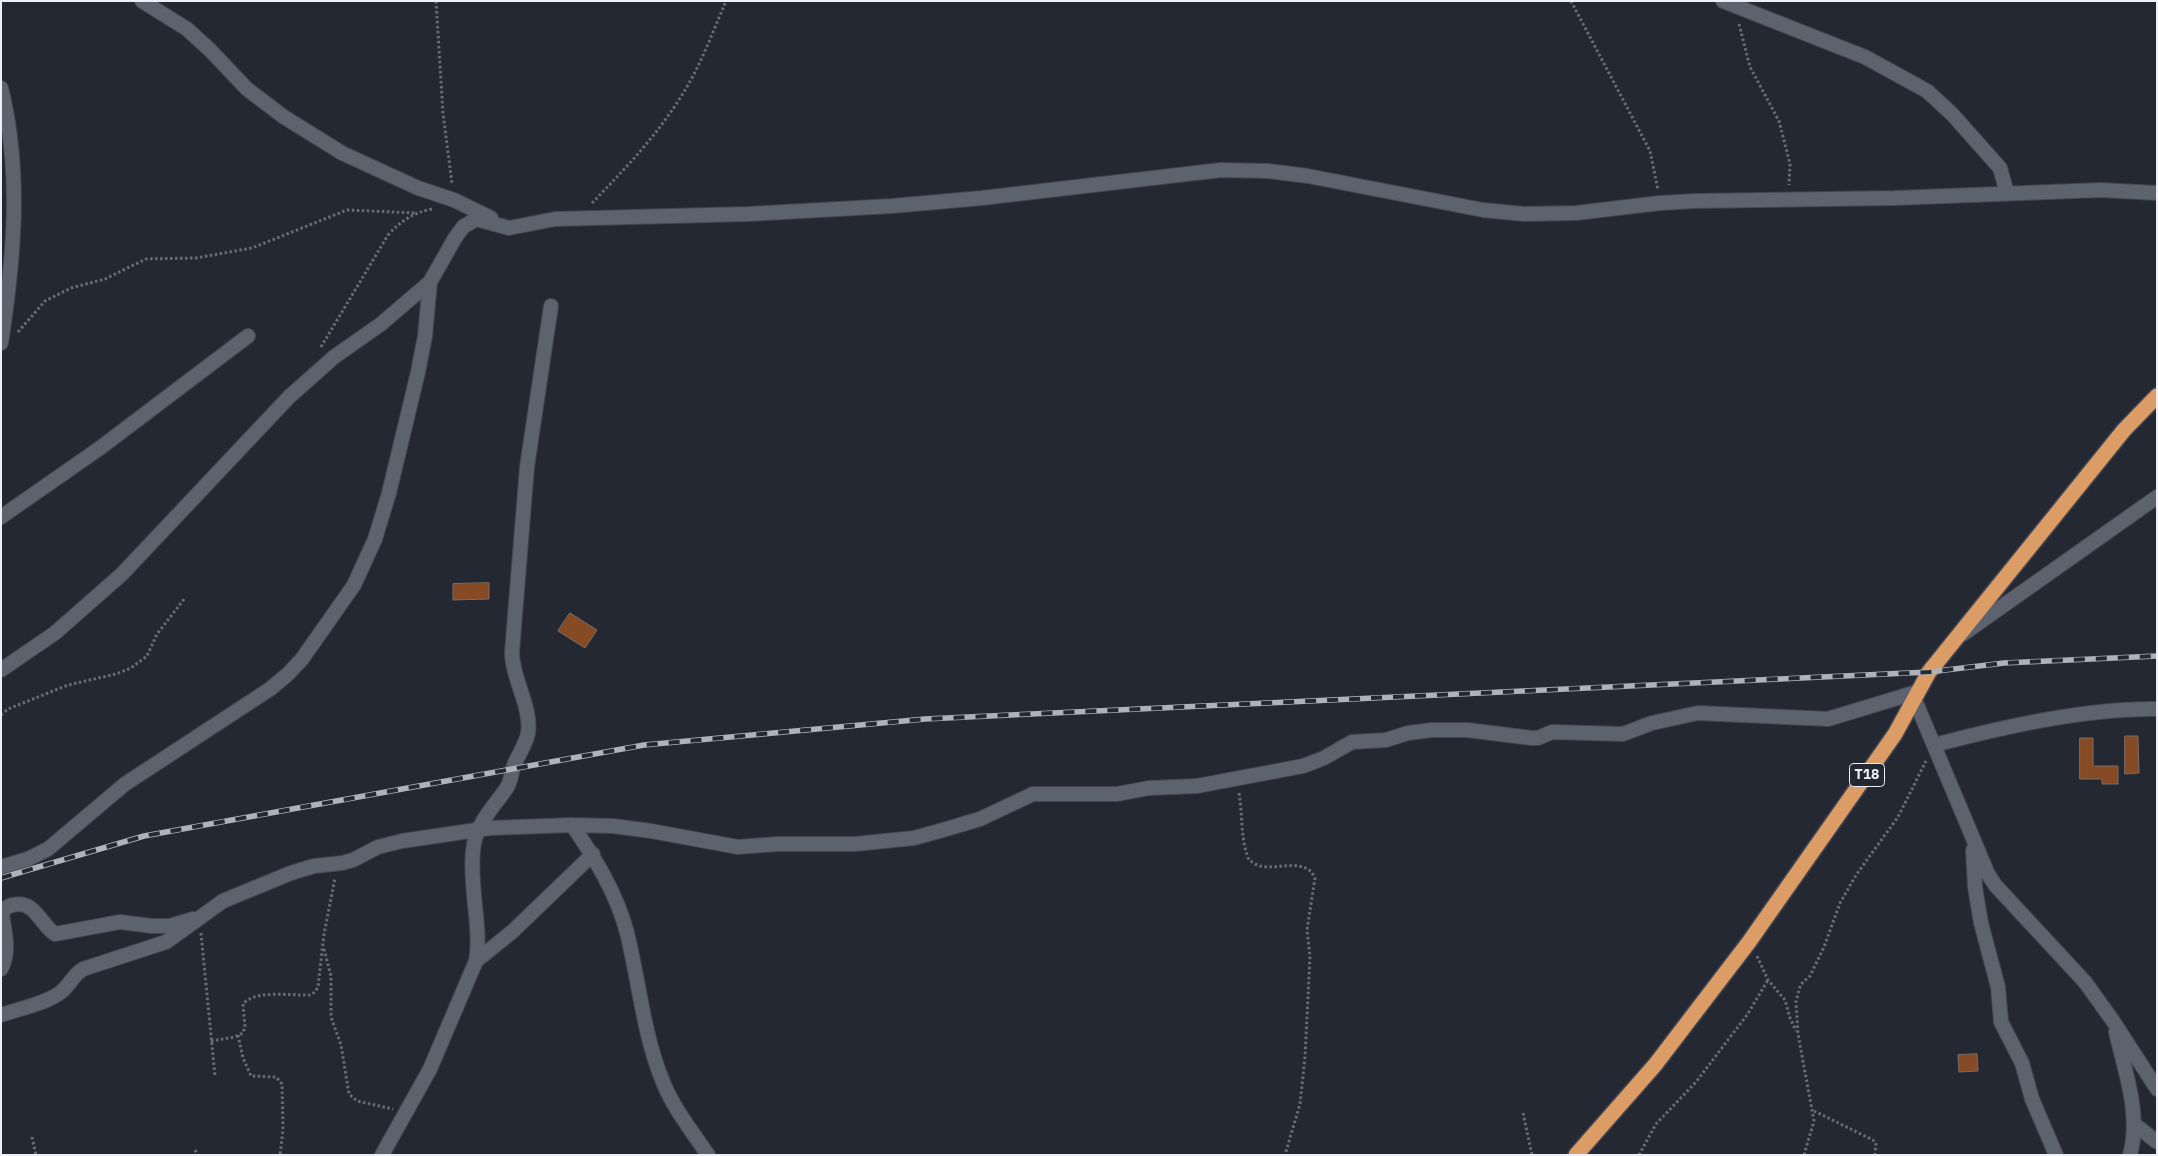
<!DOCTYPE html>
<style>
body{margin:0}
#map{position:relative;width:2158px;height:1156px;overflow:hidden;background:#242833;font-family:"IBM Plex Sans",sans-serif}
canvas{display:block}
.frame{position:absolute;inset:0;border:2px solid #edf0f8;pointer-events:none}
</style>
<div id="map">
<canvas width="2158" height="1156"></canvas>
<div class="frame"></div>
</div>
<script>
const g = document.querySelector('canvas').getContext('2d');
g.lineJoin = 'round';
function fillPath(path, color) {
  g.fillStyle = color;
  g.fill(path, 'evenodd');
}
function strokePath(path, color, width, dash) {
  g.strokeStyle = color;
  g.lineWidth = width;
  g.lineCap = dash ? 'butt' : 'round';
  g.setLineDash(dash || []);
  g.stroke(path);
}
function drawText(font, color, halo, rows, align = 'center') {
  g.font = font + ' "IBM Plex Sans",sans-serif';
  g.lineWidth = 5;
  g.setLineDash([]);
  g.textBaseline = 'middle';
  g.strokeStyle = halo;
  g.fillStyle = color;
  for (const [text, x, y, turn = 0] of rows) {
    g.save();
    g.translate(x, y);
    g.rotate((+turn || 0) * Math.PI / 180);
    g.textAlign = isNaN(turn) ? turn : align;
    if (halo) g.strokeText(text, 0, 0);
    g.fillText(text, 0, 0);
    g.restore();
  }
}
const building = new Path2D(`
 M489 583V599L453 600V584Z
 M570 613 597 630 585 648 558 631Z
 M2125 736H2138L2139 773 2125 774Z
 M2080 738H2093V766H2118V784H2102V779H2080Z
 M1977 1054 1978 1071 1959 1072 1958 1055Z`);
fillPath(building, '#864a24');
strokePath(building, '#7b6d65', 1);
const street = new Path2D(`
 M142 1 187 29 211 51 247 89 284 117 342 153 418 188 454 200 491 218
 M1723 1 1865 57 1927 91 1952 114 2000 168 2007 193
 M1 88C22 173 14 258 1 343
 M1 517 100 448 248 336
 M1963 634 2157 497
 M1 670 55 633 122 574 289 397 334 357 381 324 430 282
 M1914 698 1988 874 1995 885 2085 982 2113 1021 2157 1089
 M1934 745C2003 727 2086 708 2157 709
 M572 825C595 858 617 894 627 933 639 981 643 1031 661 1077 671 1105 691 1130 708 1155
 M1973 850 1975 887 1981 923 1998 987 2001 1022 2022 1063 2032 1099 2056 1155
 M1 867 28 859 48 849 125 784 270 689 288 674 302 659 354 585 375 539 389 493 418 372 425 336 430 282 455 238 463 227 476 219 509 228 555 219 748 214 892 206 982 198 1221 170 1268 171 1308 176 1483 210 1524 214 1576 213 1660 203 1695 201 1895 198 2101 190 2157 193
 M476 961 513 931 593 854
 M1 969C10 952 5 933 2 915 3 910 7 906 13 905 35 900 40 924 55 934L120 922 152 926H170L193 919
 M1 1015C18 1009 48 1003 61 992 70 985 73 975 83 969L166 942 223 901 291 873 314 866 342 863 353 860 378 847 402 841 490 828 572 825 613 826 651 831 738 847 777 844H855L914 838 943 830 980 819 1033 794H1117L1149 788 1197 786 1303 766 1324 758 1352 742 1386 740 1408 733 1432 730H1467L1532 738H1538L1552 732 1623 734 1652 723 1698 713 1828 719 1917 692
 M2116 1032C2125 1072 2141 1114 2130 1155
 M2134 1124 2157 1142
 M382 1155 430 1069 476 961C482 929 469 887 473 851 475 825 492 809 506 789 511 782 511 775 513 768 517 756 526 745 528 733 532 707 512 679 512 652L527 467 551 306`);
const highway = new Path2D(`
 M1576 1155 1655 1065 1749 942 1895 734 1929 672 2124 430 2157 396`);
strokePath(street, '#43464f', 16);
strokePath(highway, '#43464f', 18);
strokePath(new Path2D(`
 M436 1 443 113 452 184
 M1571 1 1650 151 1658 190
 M1739 24 1750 67 1779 121 1790 164 1789 185
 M592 203C628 166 662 130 688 85 703 59 714 29 726 1
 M18 332 45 301 71 288 105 279 146 259 196 258 252 248 347 210 416 213
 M321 347 388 235C402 220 413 213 432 209
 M1 715 8 709 68 685 116 674 131 668 147 656 157 634 185 598
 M1239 793C1243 816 1240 838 1249 860 1252 862 1256 865 1260 866 1278 870 1306 857 1315 878L1307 930 1310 956 1305 1057 1300 1104 1285 1155
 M201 933 215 1076
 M324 949 331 976V1017L341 1045 349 1094 357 1101 393 1109
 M1757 956 1768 980 1785 1000 1790 1018 1796 1031
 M238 1035 243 1058 251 1076 276 1077 282 1084 283 1130 280 1155
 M211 1041 235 1037 243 1033 245 1027 243 1004C256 989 291 996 310 995L315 992 318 987 324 934 335 878
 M1814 1111 1873 1140 1876 1143 1875 1155
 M1523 1113 1532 1155
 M32 1137 36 1155
 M195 1150 198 1155
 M1639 1155 1656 1124 1696 1082 1747 1015 1768 980
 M1804 1155 1814 1121 1798 1034 1796 1002 1799 990 1801 984 1810 976 1824 947 1840 903 1856 875 1898 817 1926 761`), '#696c76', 3, [2.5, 2.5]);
strokePath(street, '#5d626f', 14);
strokePath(highway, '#db9c65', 15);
const rail = new Path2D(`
 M1 878 144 836 644 745 925 719 1929 672 2004 663 2157 656`);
strokePath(rail, '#aeb2ba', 5.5);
strokePath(rail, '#242833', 4, [11]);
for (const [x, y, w] of [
 [1867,775,35]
]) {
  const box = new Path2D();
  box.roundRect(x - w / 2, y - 11.5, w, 23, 4);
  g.fillStyle = '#242833';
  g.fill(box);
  strokePath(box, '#edf0f8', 1);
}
drawText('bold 14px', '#edf0f8', null, [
 ["T18",1867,775]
]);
</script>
